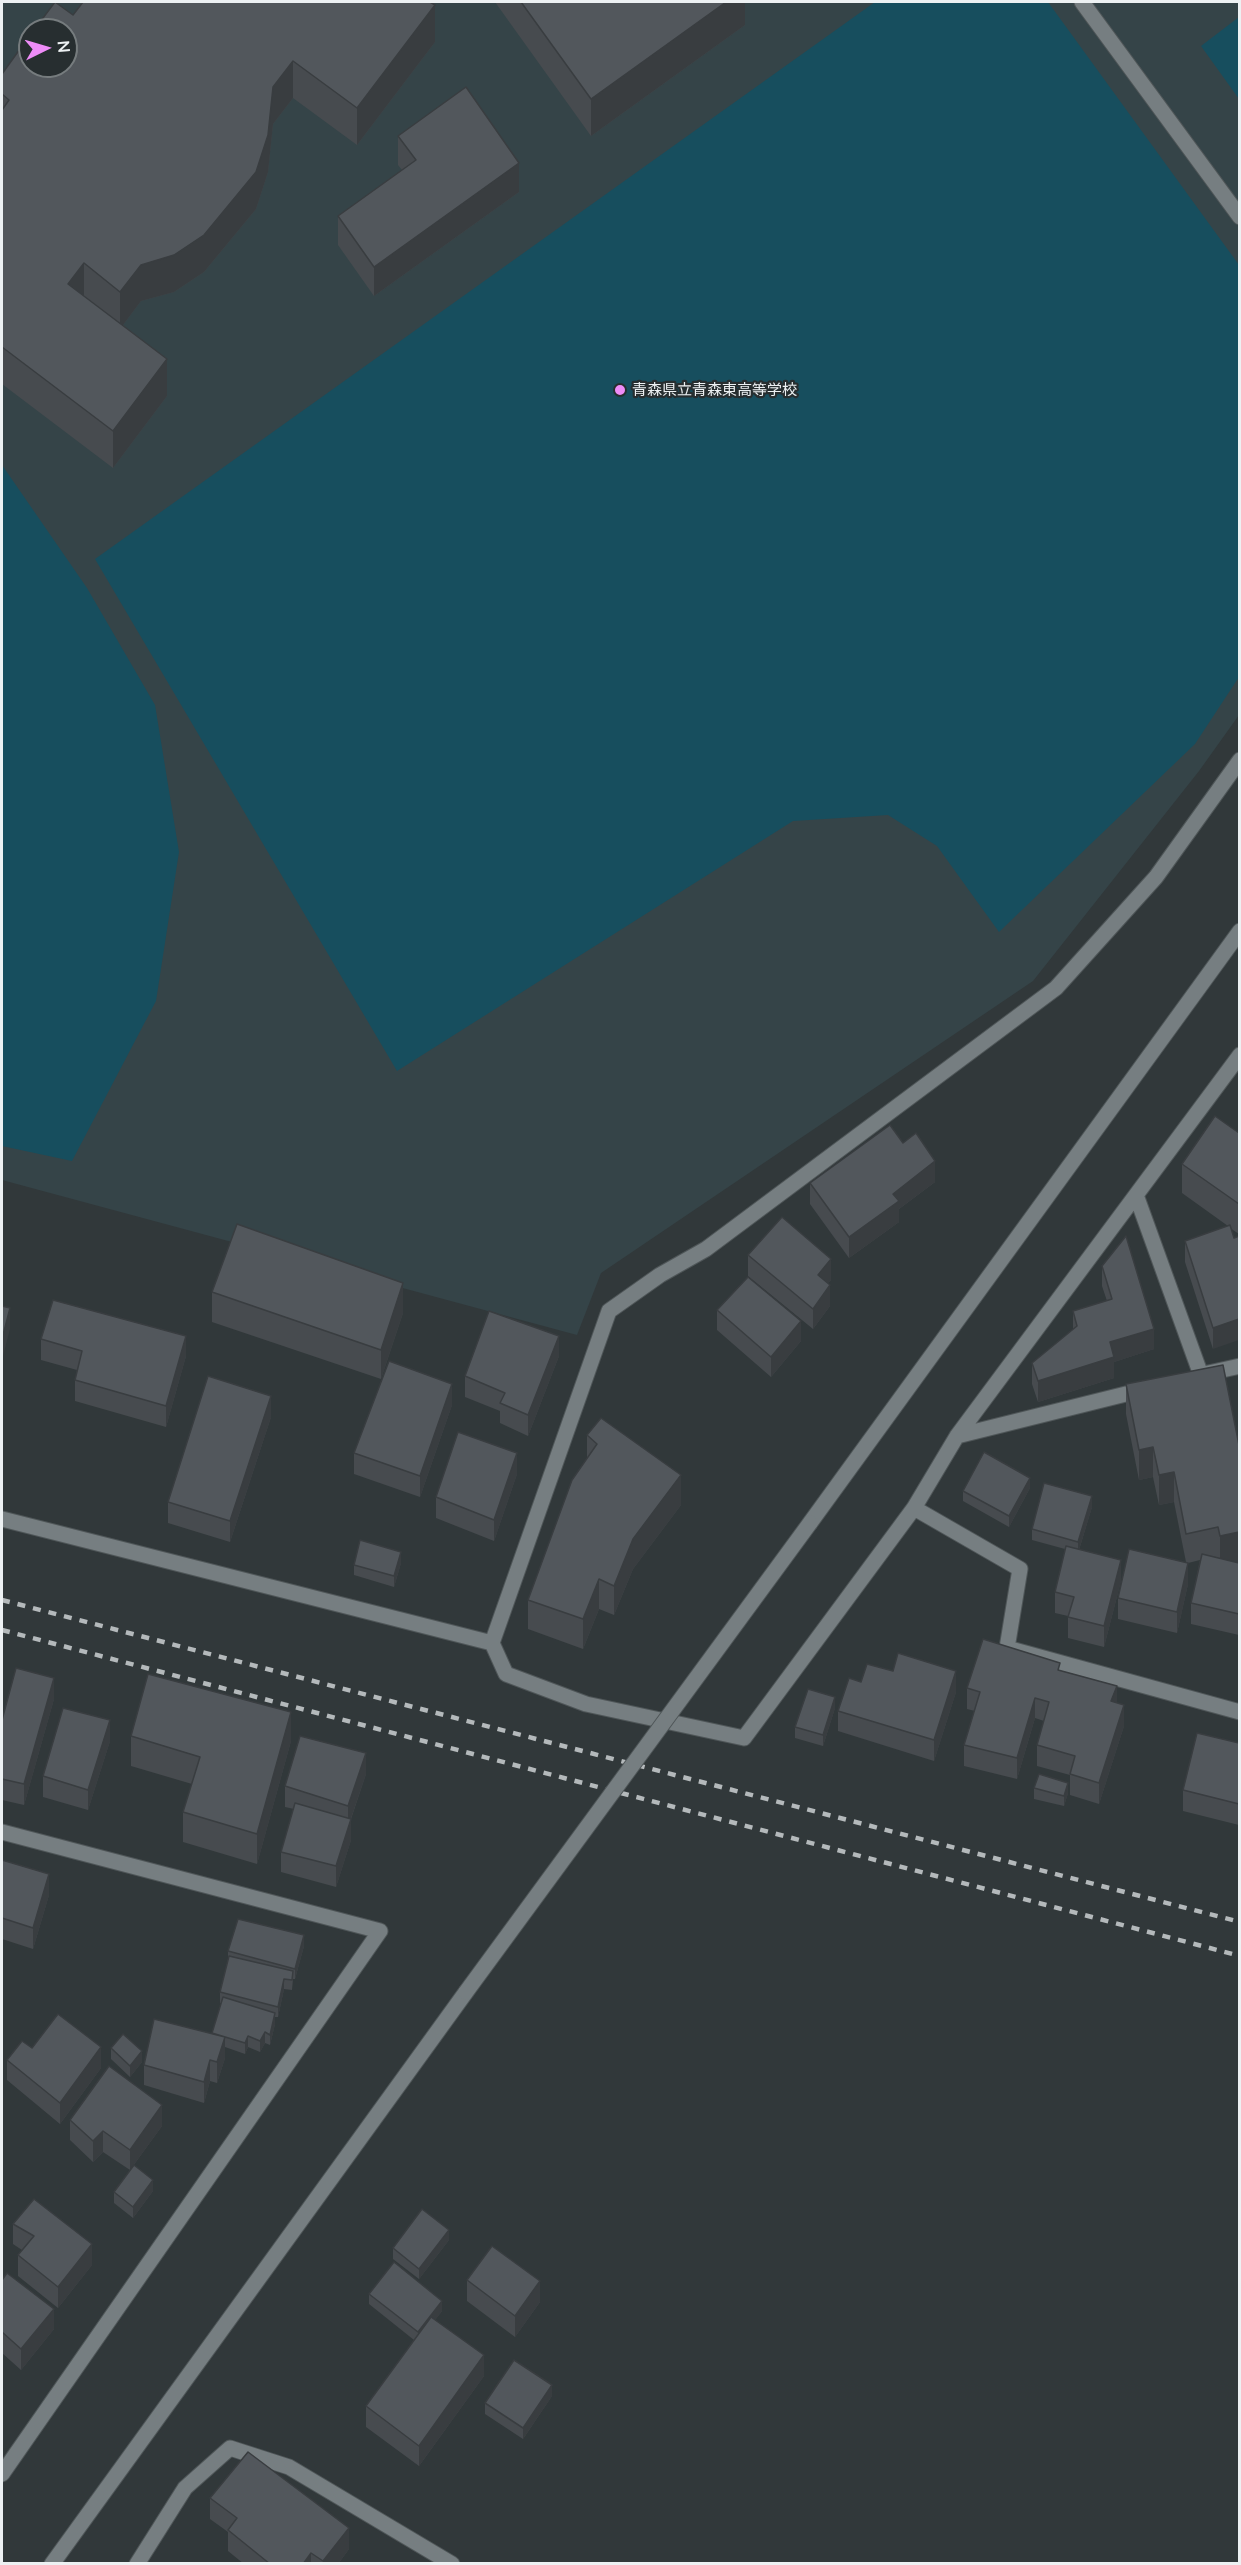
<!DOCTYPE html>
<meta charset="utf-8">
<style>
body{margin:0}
#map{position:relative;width:1241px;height:2565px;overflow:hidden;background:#31383a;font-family:Lato,sans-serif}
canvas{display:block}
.frame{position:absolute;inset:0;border:3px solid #edf1f3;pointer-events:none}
.north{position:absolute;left:18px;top:18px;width:60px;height:60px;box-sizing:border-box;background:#272e30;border:2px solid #767c7e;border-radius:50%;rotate:85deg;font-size:16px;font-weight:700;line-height:24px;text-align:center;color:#edf1f3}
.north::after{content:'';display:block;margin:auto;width:21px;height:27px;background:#ee8cf8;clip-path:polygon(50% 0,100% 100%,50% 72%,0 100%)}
</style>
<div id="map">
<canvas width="1241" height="2565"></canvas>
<div class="frame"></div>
<div class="north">N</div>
</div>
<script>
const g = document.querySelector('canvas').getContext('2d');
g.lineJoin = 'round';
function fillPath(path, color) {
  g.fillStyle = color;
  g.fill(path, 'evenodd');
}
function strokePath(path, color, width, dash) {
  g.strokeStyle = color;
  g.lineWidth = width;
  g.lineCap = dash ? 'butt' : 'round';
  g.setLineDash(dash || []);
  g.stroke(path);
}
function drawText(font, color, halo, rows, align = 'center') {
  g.font = font + ' Lato,"Noto Sans JP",sans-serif';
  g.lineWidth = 4.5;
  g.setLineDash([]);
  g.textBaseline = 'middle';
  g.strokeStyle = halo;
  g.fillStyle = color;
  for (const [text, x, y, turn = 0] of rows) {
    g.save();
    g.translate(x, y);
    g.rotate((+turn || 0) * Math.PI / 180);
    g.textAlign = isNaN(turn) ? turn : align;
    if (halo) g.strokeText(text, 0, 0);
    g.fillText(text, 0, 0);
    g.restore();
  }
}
fillPath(new Path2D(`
 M2 2H1239V715L1199 771 1033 981 601 1273 577 1335 2 1180ZM30 30H66V66H30Z`), '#354448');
fillPath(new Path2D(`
 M875 2H1048L1239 265V677L1195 744 999 932 937 846 888 815 793 821 397 1071 95 559Z
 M1239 17V99L1201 46Z
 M2 465 87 588 155 705 179 852 156 1001 72 1161 2 1146Z`), '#174e5e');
const minor = new Path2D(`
 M1082 2 1240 217
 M1240 760 1156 877 1056 988 706 1249 660 1275 609 1311 492 1643 506 1674 586 1704 744 1738 914 1508 957 1436 1240 1055
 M1136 1195 1201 1375
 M1204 1374 1240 1366
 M957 1436 1146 1389
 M914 1508 1020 1569 1007 1648 1240 1712
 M2 1519 492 1643
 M810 1523 1240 931
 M2 1832 380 1931 2 2474
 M52 2564 466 1992
 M137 2564 185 2488 230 2448 289 2467 452 2564`);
strokePath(minor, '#4f5658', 17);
strokePath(minor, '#767e81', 15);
strokePath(new Path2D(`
 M2 1600 1240 1922
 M2 1630 1240 1956`), '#b4b9bb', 4.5, [8, 8]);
const minorBridge = new Path2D(`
 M466 1992 810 1523`);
strokePath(minorBridge, '#4f5658', 17, []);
strokePath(minorBridge, '#767e81', 15);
fillPath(new Path2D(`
 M495 2H745V25L591 136Z
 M435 42 357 145 293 98 273 124 268 172 256 209 204 272 174 292 141 301 123 325 167 396 113 468 2 384V74Z
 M398 136 519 192 374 296 338 245V216L402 170 398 165Z
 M1239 1133V1234L1230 1228 1213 1349 1185 1262V1241L1228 1226 1182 1193V1164Z
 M903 1143 935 1182 899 1209V1222L849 1258 810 1204V1183Z
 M748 1255 831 1280 828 1283 830 1306 813 1329 748 1276Z
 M1102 1266 1154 1349 1114 1362V1378L1038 1402 1032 1384V1363L1073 1329V1311L1107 1301 1102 1286Z
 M212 1292 403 1313 381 1379 212 1322Z
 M717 1310 801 1341 771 1377 717 1330Z
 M41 1339 186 1356 166 1427 75 1401V1380L77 1370 41 1360Z
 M559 1356 528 1436 500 1423V1411L465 1397V1376Z
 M1223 1365 1237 1562 1239 1563V1635L1191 1624V1603L1200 1560 1188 1563V1584L1177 1633 1118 1619V1598L1186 1562 1174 1502 1159 1505 1153 1477 1139 1480 1126 1414V1384Z
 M452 1405 420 1497 354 1474V1453Z
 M271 1417 230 1542 168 1523V1502Z
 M587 1435 681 1505 633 1569 614 1615 599 1609 583 1649 528 1629V1600L587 1458Z
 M517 1474 494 1541 436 1518V1497Z
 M1030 1488 1009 1527 963 1501V1491Z
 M1092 1507 1079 1550 1121 1581 1104 1647 1068 1638V1616L1055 1613V1592L1065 1549 1032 1540V1529Z
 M401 1563 394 1587 354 1575V1565Z
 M1060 1671 1117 1703 1124 1726 1099 1804 1070 1795V1775L1037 1766V1745L1044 1721 1035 1718 1017 1779 964 1766V1745L975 1711 967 1709V1688Z
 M861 1682 956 1692 934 1761 838 1731V1711Z
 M54 1699 24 1805 2 1800V1720Z
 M835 1708 823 1746 795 1738V1727Z
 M131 1736 291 1741 257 1864 183 1842V1812L192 1784 131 1766Z
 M110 1741 88 1810 43 1797V1776Z
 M1239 1743V1825L1183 1811V1790Z
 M366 1774 351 1819V1840L336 1887 281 1872V1852L294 1809 285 1807V1786Z
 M1034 1788 1068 1793 1064 1806 1034 1799Z
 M2 1860 49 1895 33 1949 2 1939Z
 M304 1946 295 1979H293L292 1990 284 1989 278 2017H275V2024L270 2045 265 2043 260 2052 248 2047 245 2054 225 2047V2058L217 2083 210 2081 204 2103 144 2085V2065L212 2034 221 2003H220V1992L228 1960V1951Z
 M32 2048 101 2068 60 2124 7 2080V2060Z
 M111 2048 142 2062 130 2077 111 2059Z
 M70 2120 162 2126 130 2170 103 2152 93 2162 70 2140Z
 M153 2191 133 2218 114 2203V2192Z
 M13 2224 92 2265 58 2308 18 2276V2255L22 2250 13 2244Z
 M449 2240 419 2279 393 2259V2248Z
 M2 2280 54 2329 21 2370 2 2353Z
 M467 2280 540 2302 515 2337 467 2301Z
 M369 2294 442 2311 435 2320 484 2376 419 2466 366 2427V2406L414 2340 369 2304Z
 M552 2396 523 2439 485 2414V2403Z
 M210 2498 349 2549 338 2564H244L228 2551V2532L210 2519Z`), '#474b4f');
fillPath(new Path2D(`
 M726 2H745V25L591 136V99Z
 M435 5V42L357 145V108Z
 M293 61V98L273 124 268 172 256 209 204 272 174 292 141 301 120 329V292Z
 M519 163V192L374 296V267Z
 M84 263V300L68 284Z
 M167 359V396L113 468V431Z
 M935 1161V1182L899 1209V1222L849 1258V1237L893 1194Z
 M831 1259V1280L818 1296V1275Z
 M403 1283V1313L381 1379V1350Z
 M830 1285V1306L813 1329V1309Z
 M10 1308V1329L2 1360V1339Z
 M1239 1319V1340L1213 1349V1328Z
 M801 1321V1341L771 1377V1357Z
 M1154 1329V1349L1114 1362V1378L1038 1402V1381L1110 1342Z
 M186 1336V1356L166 1427V1406Z
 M559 1336V1356L528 1436V1415Z
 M452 1384V1405L420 1497V1476Z
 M271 1396V1417L230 1542V1521Z
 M1153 1447V1477L1139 1480V1450Z
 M517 1453V1474L494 1541V1520Z
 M1174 1472V1502L1159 1505V1475Z
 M681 1475V1505L633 1569 614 1615V1586L633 1539Z
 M1030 1478V1488L1009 1527V1516Z
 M1092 1496V1507L1078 1553V1542Z
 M1239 1532V1562L1220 1566V1536Z
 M401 1552V1563L394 1587V1576Z
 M1121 1560V1581L1104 1647V1626Z
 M1188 1563V1584L1177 1633V1612Z
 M599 1579V1609L583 1649V1619Z
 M956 1671V1692L934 1761V1740Z
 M54 1678V1699L24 1805V1784Z
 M1117 1686V1707L1111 1701Z
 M835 1697V1708L823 1746V1735Z
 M1035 1698V1718L1017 1779V1758Z
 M1124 1705V1726L1099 1804V1783Z
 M291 1712V1741L257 1864V1834Z
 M110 1720V1741L88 1810V1790Z
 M366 1753V1774L348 1827V1806Z
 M1068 1783V1793L1064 1806V1796Z
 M351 1819V1840L336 1887V1866Z
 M49 1874V1895L33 1949V1928Z
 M304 1935V1946L295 1979V1969Z
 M284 1979V1989L278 2017V2007Z
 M275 2013V2024L270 2045V2035Z
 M265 2032V2043L260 2052V2041Z
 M248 2036V2047L245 2054V2043Z
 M225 2037V2058L217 2083V2062Z
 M101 2047V2068L60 2124V2103Z
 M142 2051V2062L130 2077V2066Z
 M210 2060V2081L204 2103V2082Z
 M162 2105V2126L130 2170V2150Z
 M103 2131V2152L93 2162V2141Z
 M153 2180V2191L133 2218V2207Z
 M449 2230V2240L419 2279V2269Z
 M92 2244V2265L58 2308V2287Z
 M540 2281V2302L515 2337V2316Z
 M442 2301V2311L418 2343V2332Z
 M54 2309V2329L21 2370V2349Z
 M484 2355V2376L419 2466V2446Z
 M552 2385V2396L523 2439V2428Z
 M349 2528V2549L338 2564H323V2561Z
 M311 2553V2564H303Z`), '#393d40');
const building = new Path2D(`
 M55 2 73 15 83 2H430L435 5 357 108 293 61 273 87 268 135 256 172 204 235 174 255 141 265 120 292 84 263 68 284 167 359 113 431 2 347V110L9 100 2 94V74L30 35V66H66V30H34Z
 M521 2H726L591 99Z
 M466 87 519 163 374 267 338 216 416 160 398 136Z
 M1215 1116 1239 1133V1204L1182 1164Z
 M890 1125 903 1143 916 1133 935 1161 893 1194 899 1201 849 1237 810 1183Z
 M782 1217 831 1259 818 1275 830 1285 813 1309 748 1255Z
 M237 1224 403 1283 381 1350 212 1292Z
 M1230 1225 1234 1238 1239 1236V1319L1213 1328 1185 1241Z
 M1126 1236 1154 1329 1110 1342 1114 1357 1038 1381 1032 1363 1077 1326 1073 1311 1112 1299 1102 1266Z
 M748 1277 801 1321 771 1357 717 1310Z
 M53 1300 186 1336 166 1406 75 1380 82 1351 41 1339Z
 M2 1306 10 1308 2 1339Z
 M489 1311 559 1336 528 1415 500 1403 505 1393 465 1376Z
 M389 1361 452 1384 420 1476 354 1453Z
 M1223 1365 1239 1445V1532L1220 1536 1218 1527 1186 1534 1174 1472 1159 1475 1153 1447 1139 1450 1126 1384Z
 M208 1376 271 1396 230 1521 168 1502Z
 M601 1418 681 1475 633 1539 614 1586 599 1579 583 1619 528 1600 572 1480 597 1444 587 1435Z
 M458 1432 517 1453 494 1520 436 1497Z
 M984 1452 1030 1478 1009 1516 963 1491Z
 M1044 1483 1092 1496 1078 1542 1032 1529Z
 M360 1540 401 1552 394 1576 354 1565Z
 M1066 1546 1121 1560 1104 1626 1068 1617 1074 1597 1055 1592Z
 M1129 1549 1188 1563 1177 1612 1118 1598Z
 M1202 1554 1239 1563V1614L1191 1603Z
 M983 1639 1060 1663 1058 1670 1117 1686 1111 1701 1124 1705 1099 1783 1070 1774 1075 1756 1037 1745 1049 1702 1035 1698 1017 1758 964 1745 980 1692 967 1688Z
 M898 1653 956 1671 934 1740 838 1711 849 1678 861 1682 867 1664 893 1671Z
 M16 1668 54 1678 24 1784 2 1779V1720Z
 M148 1674 291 1712 257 1834 183 1812 200 1757 131 1736Z
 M808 1689 835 1697 823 1735 795 1727Z
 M63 1708 110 1720 88 1790 43 1776Z
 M1197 1733 1239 1743V1804L1183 1790Z
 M300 1736 366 1753 348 1806 285 1786Z
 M1039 1774 1068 1783 1064 1796 1034 1788Z
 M295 1803 351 1819 336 1866 281 1852Z
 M2 1860 49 1874 33 1928 2 1918Z
 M238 1919 304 1935 295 1969 228 1951Z
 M229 1956 293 1971 292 1980 284 1979 278 2007 220 1992Z
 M223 1997 275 2013 270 2035 265 2032 260 2041 248 2036 245 2043 212 2033Z
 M58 2014 101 2047 60 2103 7 2060 22 2041 32 2048Z
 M154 2019 225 2037 217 2062 210 2060 204 2082 144 2065Z
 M123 2034 142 2051 130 2066 111 2048Z
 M109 2066 162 2105 130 2150 103 2131 93 2141 70 2120Z
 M134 2165 153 2180 133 2207 114 2192Z
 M34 2199 92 2244 58 2287 18 2255 34 2236 13 2224Z
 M422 2209 449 2230 419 2269 393 2248Z
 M492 2246 540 2281 515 2316 467 2280Z
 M394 2262 442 2301 418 2332 369 2294Z
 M7 2273 54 2309 21 2349 2 2332V2280Z
 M431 2317 484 2355 419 2446 366 2406Z
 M514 2360 552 2385 523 2428 485 2403Z
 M248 2452 349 2528 323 2561 311 2553 303 2564H270L228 2530 237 2518 210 2498Z`);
fillPath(building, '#52575c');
strokePath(building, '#393d40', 1.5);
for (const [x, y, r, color] of [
 [620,390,6,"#ee8cf8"]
]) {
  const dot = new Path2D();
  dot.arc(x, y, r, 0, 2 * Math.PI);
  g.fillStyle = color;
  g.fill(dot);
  strokePath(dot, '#272e30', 2);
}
drawText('15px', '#edf1f3', '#272e30', [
 ["青森県立青森東高等学校",632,390]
], 'left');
</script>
